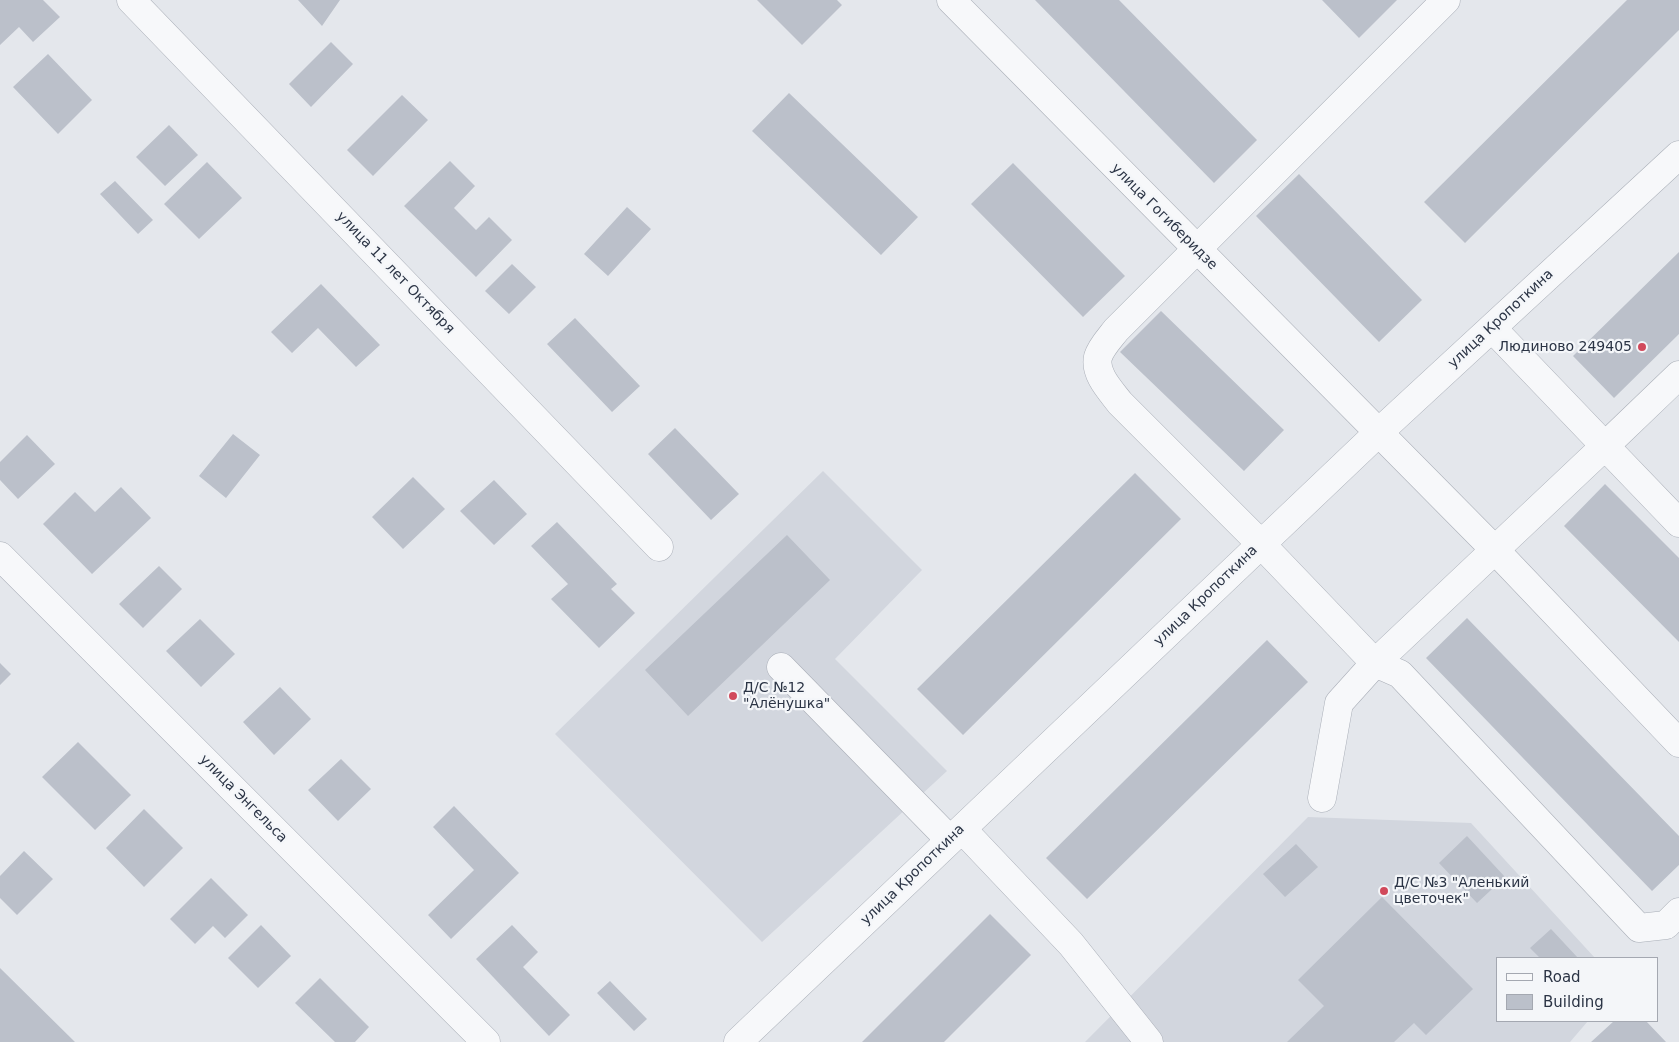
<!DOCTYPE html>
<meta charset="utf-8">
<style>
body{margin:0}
#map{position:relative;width:1679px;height:1042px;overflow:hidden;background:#e4e7ec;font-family:"DejaVu Sans",sans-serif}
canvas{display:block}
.legend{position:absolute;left:1496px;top:957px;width:162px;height:65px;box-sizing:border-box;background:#f4f6f9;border:1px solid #a4a8b1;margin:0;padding:6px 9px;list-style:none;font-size:15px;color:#2b3445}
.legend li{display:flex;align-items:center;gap:10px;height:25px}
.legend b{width:25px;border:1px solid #a4a8b1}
</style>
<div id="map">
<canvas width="1679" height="1042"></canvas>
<ul class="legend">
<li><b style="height:6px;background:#f7f8fa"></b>Road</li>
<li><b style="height:14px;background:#bbc0ca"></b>Building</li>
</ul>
</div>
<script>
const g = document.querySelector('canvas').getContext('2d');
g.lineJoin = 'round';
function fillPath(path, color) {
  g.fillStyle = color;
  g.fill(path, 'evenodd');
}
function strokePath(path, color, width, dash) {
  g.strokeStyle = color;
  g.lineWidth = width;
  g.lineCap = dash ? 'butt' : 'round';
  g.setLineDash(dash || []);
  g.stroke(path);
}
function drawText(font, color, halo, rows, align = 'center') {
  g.font = font + ' "DejaVu Sans",sans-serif';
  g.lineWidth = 4.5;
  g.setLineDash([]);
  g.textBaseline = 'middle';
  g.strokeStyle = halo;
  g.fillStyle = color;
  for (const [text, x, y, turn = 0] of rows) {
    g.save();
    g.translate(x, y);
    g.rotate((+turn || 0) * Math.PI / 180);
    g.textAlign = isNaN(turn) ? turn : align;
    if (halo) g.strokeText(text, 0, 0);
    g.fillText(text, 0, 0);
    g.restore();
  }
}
fillPath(new Path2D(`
 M823 471 922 570 835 659 947 771 762 942 555 734Z
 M1308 817 1471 823 1595 958H1498V1021H1588L1570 1042H1085Z`), '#d2d6de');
fillPath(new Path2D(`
 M0 0H43L60 17 33 42 19 27 0 45Z
 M298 0H340L322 26Z
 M757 0H837L842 5 802 45Z
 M1035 0H1119L1257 140 1214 183Z
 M1322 0H1397L1359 38Z
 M1627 0H1679V30L1465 243 1424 202Z
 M331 42 353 64 311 107 289 84Z
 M48 54 92 100 58 134 13 87Z
 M789 93 918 217 881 255 752 131Z
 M402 95 428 120 373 176 347 150Z
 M169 125 198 155 165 186 136 157Z
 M450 161 475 186 454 208 476 230 489 217 512 240 476 277 404 206Z
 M207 162 242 198 199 239 164 204Z
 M1013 163 1125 276 1083 317 971 204Z
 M1299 174 1422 300 1379 342 1256 216Z
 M115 181 153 220 138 234 100 194Z
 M627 207 651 229 608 276 584 254Z
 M1679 252V334L1614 398 1573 356Z
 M512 264 536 287 509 314 485 291Z
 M321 284 380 345 356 367 318 328 292 353 271 332Z
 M1161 311 1284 430 1244 471 1120 352Z
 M575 318 640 386 612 412 547 344Z
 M675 428 739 494 711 520 648 454Z
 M233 434 260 455 226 498 199 476Z
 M27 435 55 464 18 499 0 480V462Z
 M1135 473 1181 519 963 735 917 689Z
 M413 477 445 509 403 549 372 517Z
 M494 480 527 514 494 545 460 511Z
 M1605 484 1679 558V642L1564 526Z
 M121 487 151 518 92 574 43 524 75 492 95 512Z
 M557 522 617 584 611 589 635 613 599 648 551 599 568 584 531 546Z
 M787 535 830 580 688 716 645 670Z
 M159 566 182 589 143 628 119 604Z
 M1467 618 1679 836V865L1652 891 1426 658Z
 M200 619 235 654 201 687 166 651Z
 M1267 640 1308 682 1087 899 1046 858Z
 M0 663 11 674 0 685Z
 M280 687 311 719 274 755 243 722Z
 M78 742 131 795 95 830 42 777Z
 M341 759 371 789 338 821 308 790Z
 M454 806 519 873 451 939 428 915 474 870 433 827Z
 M144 809 183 848 144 887 106 848Z
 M1467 836 1505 877 1477 903 1439 863Z
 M1296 844 1318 867 1285 897 1263 874Z
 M24 851 53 879 17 915 0 898V876Z
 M211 878 248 915 225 938 213 926 195 944 170 919Z
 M1382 897 1473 989 1426 1035 1414 1023 1394 1042H1287L1324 1006 1298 980Z
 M990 914 1031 955 944 1042H862Z
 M261 925 291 956 258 988 228 958Z
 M512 925 538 952 523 967 570 1015 549 1036 476 959Z
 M1551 929 1578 958H1540L1530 948Z
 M0 968 75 1042H0Z
 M320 978 369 1027 355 1042H335L295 1003Z
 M610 981 647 1019 634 1031 597 993Z
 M1614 1021H1646L1666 1042H1591Z`), '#bbc0ca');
const minor = new Path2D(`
 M131 0 659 547
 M951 0 1495 550 1679 743
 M1446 0 1116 330C1110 338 1101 347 1098 357 1094 374 1111 391 1120 403L1261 544 1375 663 1605 446 1492 328
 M1679 375 1605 446 1679 523
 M0 556 486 1042
 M781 667 950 840
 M1322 798 1339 703 1375 663 1400 674 1639 928 1666 925 1679 912
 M962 829 1071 944 1149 1042
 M738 1042 1378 433 1679 155`);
strokePath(minor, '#a9aeb7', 29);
strokePath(minor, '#f7f8fa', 28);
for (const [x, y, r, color] of [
 [1642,347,5,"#d1495b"],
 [733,696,5,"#d1495b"],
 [1384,891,5,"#d1495b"]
]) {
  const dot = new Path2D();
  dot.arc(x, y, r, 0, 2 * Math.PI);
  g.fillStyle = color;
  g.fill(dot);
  strokePath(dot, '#f4f6f9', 2);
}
drawText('14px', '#2b3445', '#f4f6f9', [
 ["улица Гогиберидзе",1164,217,45],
 ["улица 11 лет Октября",395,273,46],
 ["улица Кропоткина",1501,319,-43],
 ["улица Кропоткина",1206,596,-44],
 ["улица Энгельса",243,799,45],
 ["улица Кропоткина",913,875,-44]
]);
drawText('14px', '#2b3445', '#f4f6f9', [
 ["Людиново 249405",1632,347,"right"],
 ["Д/С №12",743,688],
 ["\"Алёнушка\"",743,704],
 ["Д/С №3 \"Аленький",1394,883],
 ["цветочек\"",1394,899]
], 'left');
</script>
